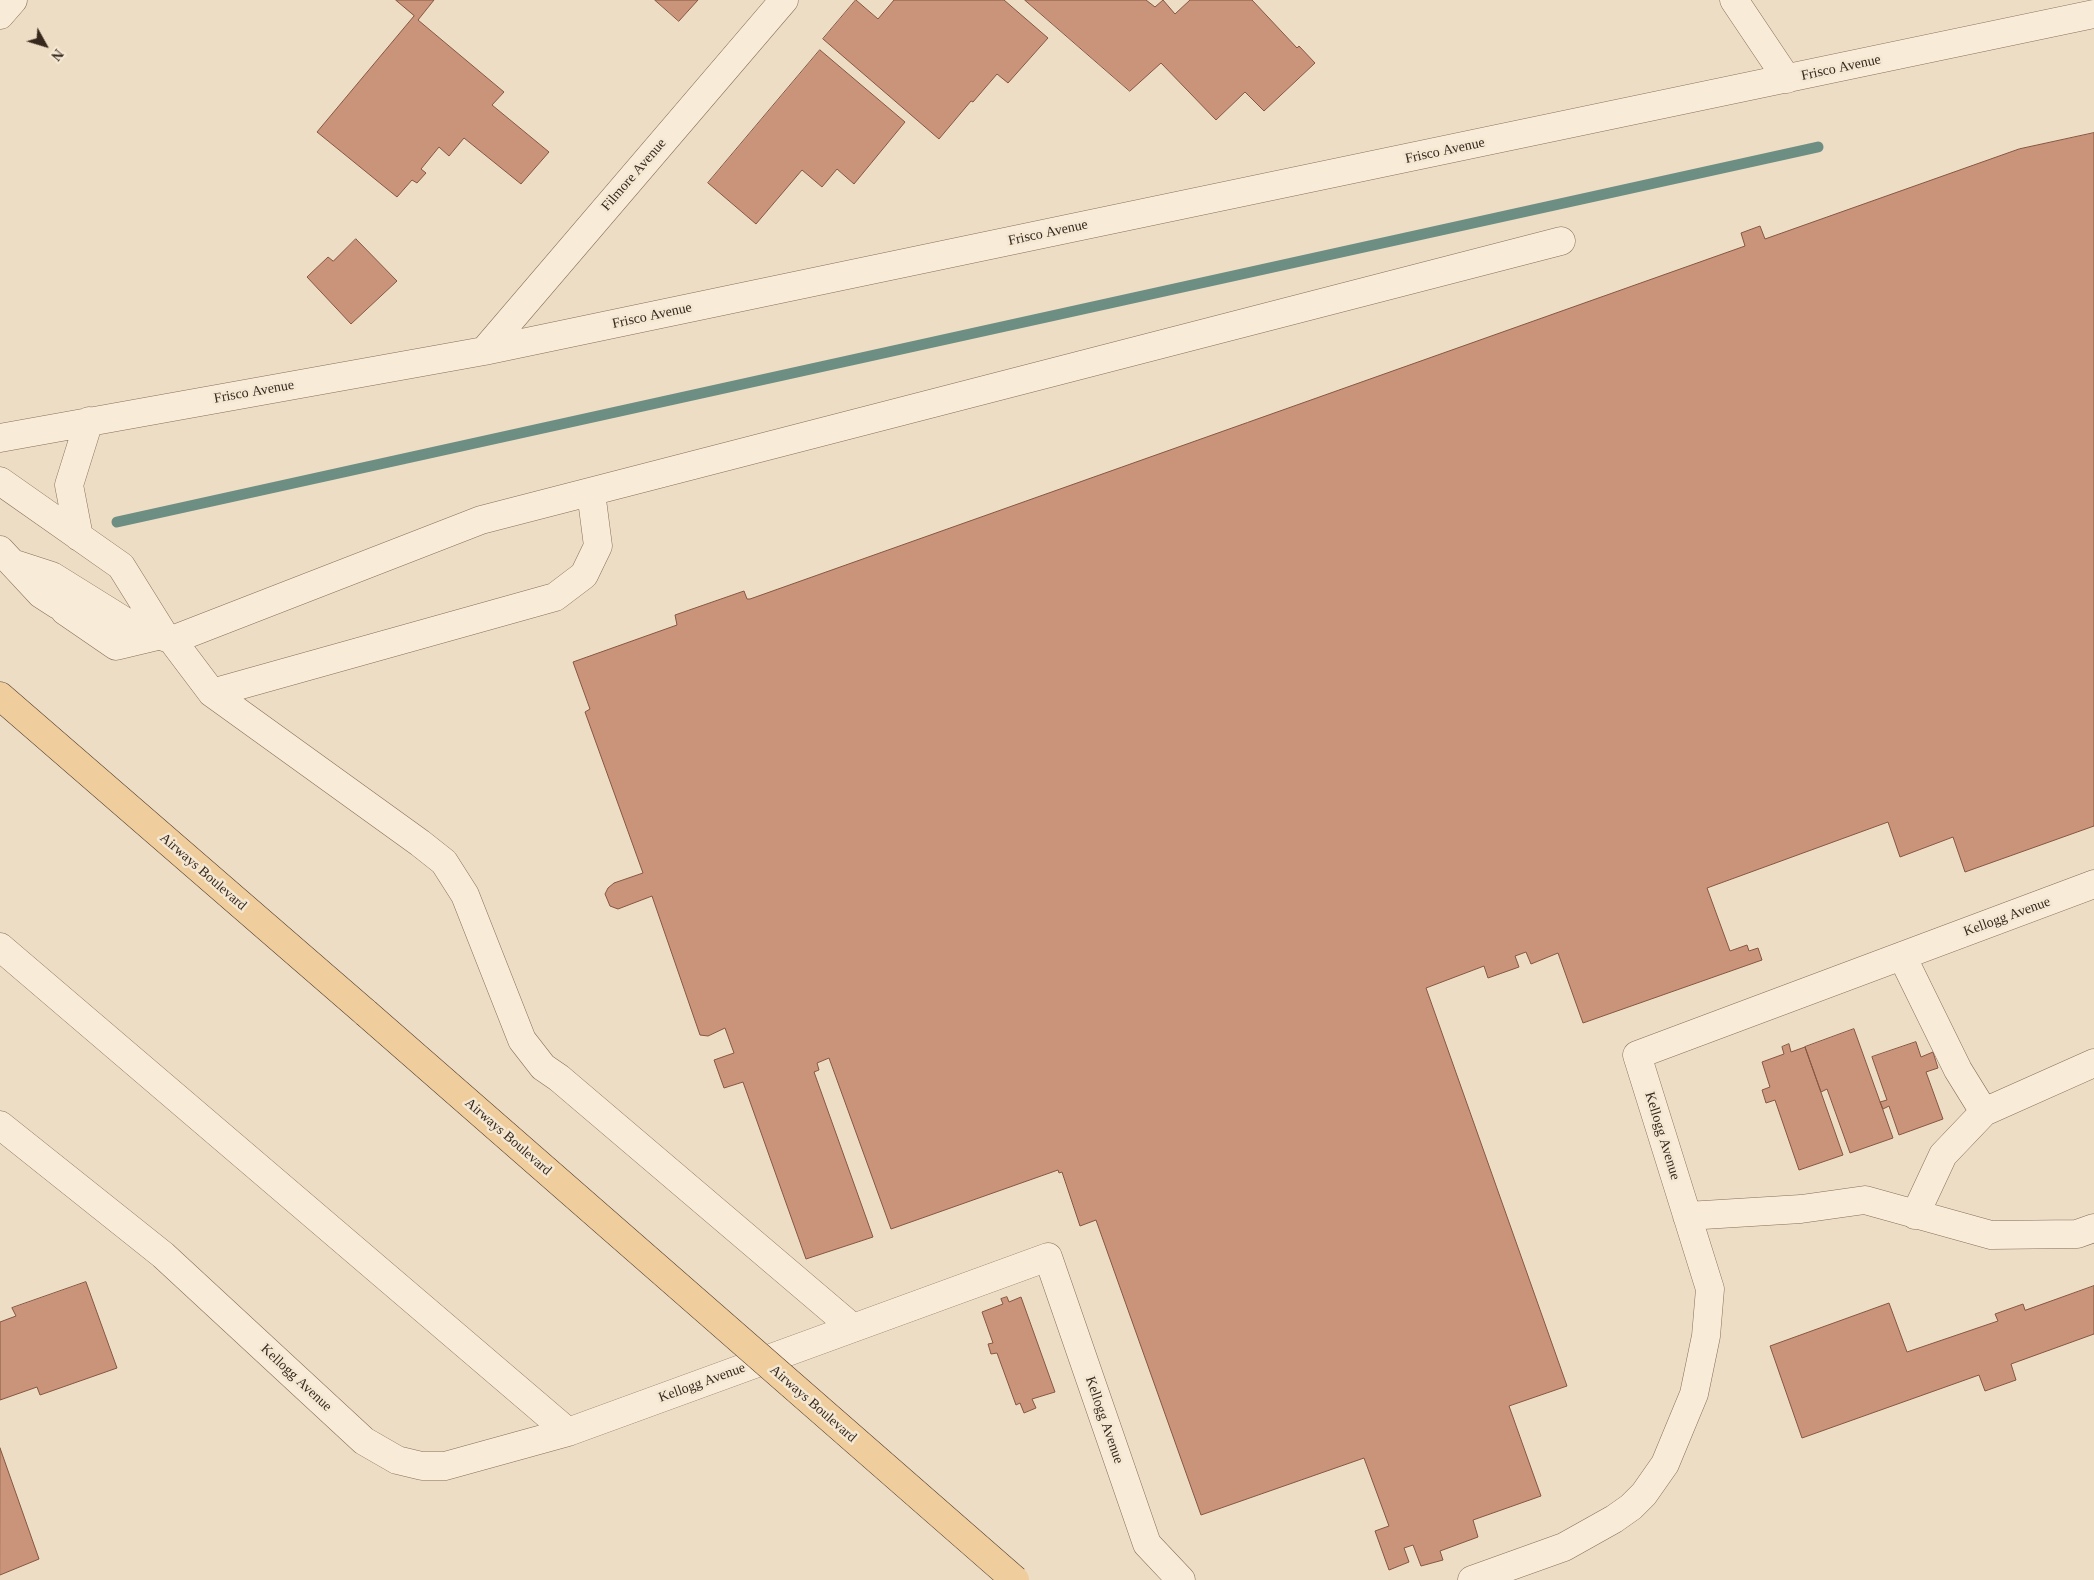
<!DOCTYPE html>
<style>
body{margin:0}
#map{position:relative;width:2094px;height:1580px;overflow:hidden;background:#edddc4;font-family:Georgia,serif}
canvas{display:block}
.north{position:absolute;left:20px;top:20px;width:50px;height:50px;-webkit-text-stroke:4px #f5e8d3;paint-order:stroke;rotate:129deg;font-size:14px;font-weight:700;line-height:20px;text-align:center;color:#37281e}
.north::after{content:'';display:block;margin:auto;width:18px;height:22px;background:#37281e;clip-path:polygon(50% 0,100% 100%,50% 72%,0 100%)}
</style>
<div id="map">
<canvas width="2094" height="1580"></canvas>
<div class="north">N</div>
</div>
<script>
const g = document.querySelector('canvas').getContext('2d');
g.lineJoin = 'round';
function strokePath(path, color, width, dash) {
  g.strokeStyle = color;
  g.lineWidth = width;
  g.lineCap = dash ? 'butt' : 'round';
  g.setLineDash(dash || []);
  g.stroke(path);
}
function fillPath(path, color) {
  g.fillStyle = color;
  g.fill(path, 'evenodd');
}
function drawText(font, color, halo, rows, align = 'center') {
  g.font = font + ' Georgia,serif';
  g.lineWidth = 5;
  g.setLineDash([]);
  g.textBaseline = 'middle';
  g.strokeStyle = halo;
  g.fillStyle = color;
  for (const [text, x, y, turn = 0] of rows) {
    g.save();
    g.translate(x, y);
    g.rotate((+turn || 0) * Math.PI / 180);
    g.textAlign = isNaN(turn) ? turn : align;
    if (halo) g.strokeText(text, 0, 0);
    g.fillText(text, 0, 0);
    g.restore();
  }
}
strokePath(new Path2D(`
 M117 522 1818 147`), '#6d8e82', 11);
const building = new Path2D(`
 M396 0H434L418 20 504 92 492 105 549 152 521 184 464 138 449 156 439 147 421 169 426 173 417 183 412 180 397 197 317 132 414 16Z
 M655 0H698L679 21Z
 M856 0 878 19 894 0H1004L1048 38 1008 83 997 74 973 102 971 101 939 139 823 39Z
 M1025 0H1146L1155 7 1163 0 1175 14 1190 0H1252L1297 48 1299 46 1315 63 1264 111 1245 92 1216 120 1161 63 1130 91Z
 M820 50 905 122 854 184 837 169 822 187 802 170 756 224 708 183Z
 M2094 133V826L1965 872 1953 837 1900 857 1888 822 1707 888 1730 951 1747 945 1749 951 1758 948 1762 960 1583 1023 1558 953 1531 964 1526 952 1515 956 1519 967 1488 978 1484 966 1426 988 1567 1386 1509 1406 1541 1496 1473 1520 1478 1537 1440 1551 1443 1560 1421 1566 1413 1545 1404 1548 1409 1562 1389 1570 1375 1531 1389 1526 1364 1458 1201 1515 1096 1220 1080 1226 1062 1172 1059 1173 1058 1170 891 1229 829 1058 817 1063 819 1070 814 1072 873 1237 806 1259 743 1082 724 1088 714 1060 734 1053 725 1028 708 1036 700 1035 652 896 618 909 610 906 605 894 608 888 614 883 643 873 585 712 590 709 573 662 677 625 675 615 744 591 747 599H750L1745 246 1741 233 1760 226 1765 239 2019 149Z
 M356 239 397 281 351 324 307 277 328 257 333 261Z
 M1854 1029 1893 1138 1850 1153 1827 1089 1821 1092 1805 1047Z
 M1916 1042 1921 1057 1933 1052 1938 1068 1926 1072 1943 1119 1899 1135 1889 1106 1883 1109 1880 1102 1887 1100 1872 1057Z
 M1789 1044 1791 1052 1805 1047 1843 1155 1799 1170 1775 1100 1766 1103 1762 1090 1770 1087 1762 1062 1784 1054 1782 1047Z
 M86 1282 117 1368 40 1395 37 1387 0 1400V1322L16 1316 12 1308Z
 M2094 1286V1334L2011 1364 2016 1380 1985 1391 1979 1375 1802 1438 1770 1346 1889 1303 1907 1352 1998 1321 1995 1314 2023 1304 2025 1310Z
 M1007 1297 1009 1302 1021 1297 1055 1392 1032 1399 1036 1408 1024 1413 1020 1403 1016 1405 997 1353 991 1354 988 1344 993 1343 982 1312 1003 1304 1001 1299Z
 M0 1448 39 1559 0 1575Z`);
fillPath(building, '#ca947a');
strokePath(building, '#865641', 1);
const minor = new Path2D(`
 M1734 0 1787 79
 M0 15 13 0
 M484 351 784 0
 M0 438 484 351 2094 14
 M0 481 121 566 164 635
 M79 537 69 485 89 421
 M0 550 41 594 58 605
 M15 564 52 576 129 624 172 640 212 693 420 843 444 862 465 895 522 1040 543 1067 559 1078 853 1328
 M65 611 116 646 162 635
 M172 640 481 520 1561 241
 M212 693 555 597 584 575 598 546 591 492
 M0 947 568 1432
 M1902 956 1958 1070 1984 1112
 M0 1125 163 1255 364 1441 397 1460 422 1466H445L568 1432 1048 1257 1147 1544 1181 1580
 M1915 1215 1943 1155 1984 1112 2094 1063
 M1687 1216 1801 1209 1865 1200 1991 1235 2077 1234 2094 1228
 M1472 1580 1564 1547 1614 1519 1631 1507 1644 1494 1665 1464 1694 1394 1706 1336 1710 1289 1637 1055 2094 884`);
const major = new Path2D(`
 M0 696 366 1013`);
strokePath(minor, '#876e5b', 29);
strokePath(major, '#553d2f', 29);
strokePath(minor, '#f8ebd7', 28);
strokePath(major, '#efcd9c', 28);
const majorBridge = new Path2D(`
 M366 1013 1015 1580`);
strokePath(majorBridge, '#553d2f', 29, []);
strokePath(majorBridge, '#efcd9c', 28);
drawText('14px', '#37281e', '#f5e8d3', [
 ["Frisco Avenue",1841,68,-12],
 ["Frisco Avenue",1445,151,-12],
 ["Filmore Avenue",634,175,-49],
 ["Frisco Avenue",1048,233,-12],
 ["Frisco Avenue",652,316,-12],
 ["Frisco Avenue",254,392,-10],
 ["Airways Boulevard",203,872,41],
 ["Kellogg Avenue",2007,917,-20],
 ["Kellogg Avenue",1662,1136,73],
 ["Airways Boulevard",508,1137,41],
 ["Kellogg Avenue",296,1378,43],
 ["Kellogg Avenue",702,1383,-20],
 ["Airways Boulevard",813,1404,41],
 ["Kellogg Avenue",1104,1420,71]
]);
</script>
